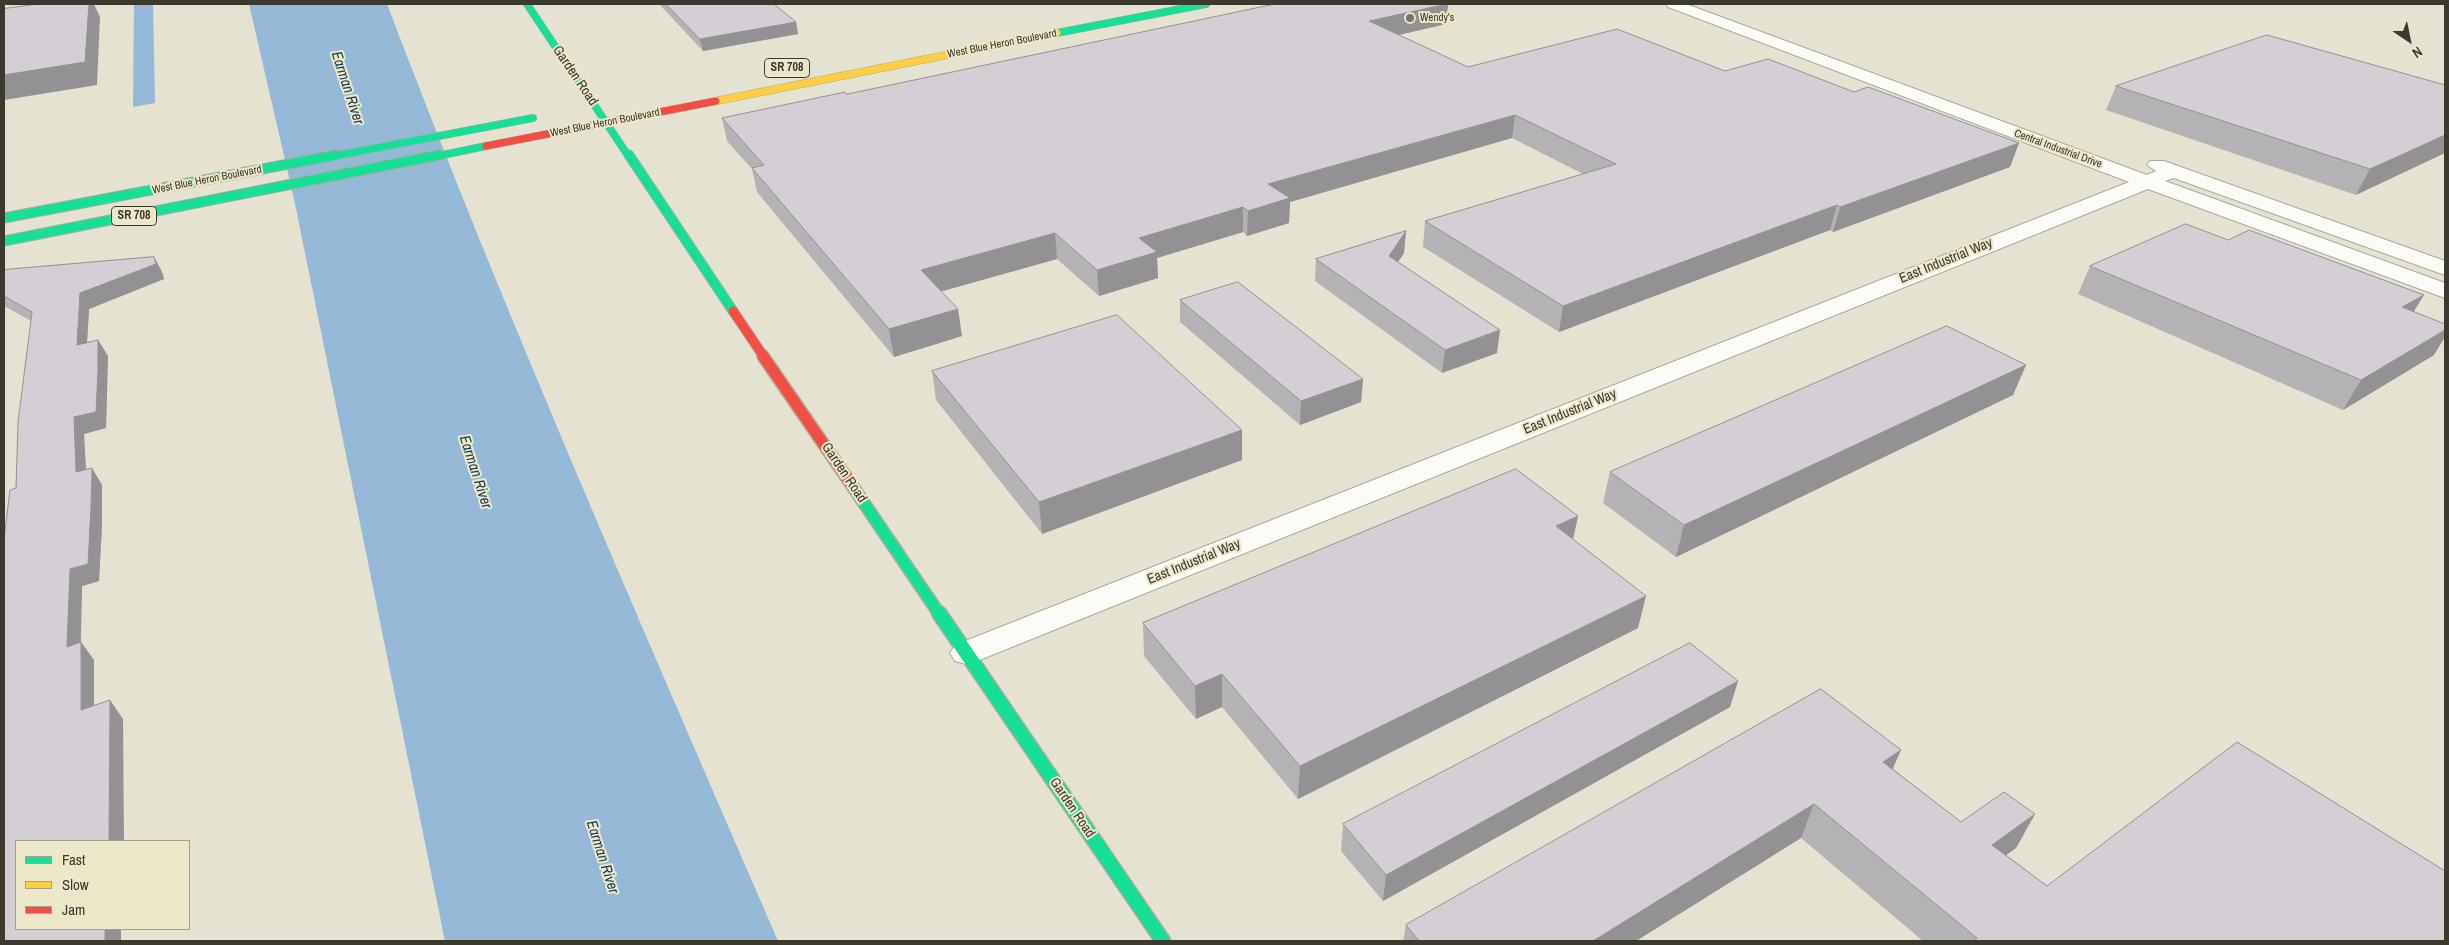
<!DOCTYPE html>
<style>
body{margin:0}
#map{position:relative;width:2449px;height:945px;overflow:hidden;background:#e5e2d2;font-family:"Archivo Narrow",sans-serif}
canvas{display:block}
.frame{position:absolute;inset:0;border:5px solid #3c3a2f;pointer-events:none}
.legend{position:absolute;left:15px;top:840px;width:175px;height:90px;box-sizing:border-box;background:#ede7ca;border:1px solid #a6a28c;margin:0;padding:6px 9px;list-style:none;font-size:15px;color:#3c3a2f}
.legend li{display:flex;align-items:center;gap:10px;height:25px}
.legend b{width:25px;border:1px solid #a6a28c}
.north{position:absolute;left:2384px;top:15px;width:50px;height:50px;-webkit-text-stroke:4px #ede7ca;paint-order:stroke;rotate:146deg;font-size:14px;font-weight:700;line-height:20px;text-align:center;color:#3c3a2f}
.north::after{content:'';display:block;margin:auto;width:18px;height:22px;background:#3c3a2f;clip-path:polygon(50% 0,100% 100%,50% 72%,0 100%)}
</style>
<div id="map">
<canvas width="2449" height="945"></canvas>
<div class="frame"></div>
<ul class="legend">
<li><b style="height:6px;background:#16e098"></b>Fast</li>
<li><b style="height:6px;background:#ffcf43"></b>Slow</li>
<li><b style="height:6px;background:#f24e42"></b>Jam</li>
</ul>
<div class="north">N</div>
</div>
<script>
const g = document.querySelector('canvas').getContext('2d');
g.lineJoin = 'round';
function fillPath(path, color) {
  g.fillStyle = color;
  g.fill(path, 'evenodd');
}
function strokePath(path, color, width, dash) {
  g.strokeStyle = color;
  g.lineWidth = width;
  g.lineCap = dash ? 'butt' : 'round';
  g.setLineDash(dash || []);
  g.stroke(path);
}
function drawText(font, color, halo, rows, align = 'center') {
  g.font = font + ' "Archivo Narrow",sans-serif';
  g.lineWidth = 4;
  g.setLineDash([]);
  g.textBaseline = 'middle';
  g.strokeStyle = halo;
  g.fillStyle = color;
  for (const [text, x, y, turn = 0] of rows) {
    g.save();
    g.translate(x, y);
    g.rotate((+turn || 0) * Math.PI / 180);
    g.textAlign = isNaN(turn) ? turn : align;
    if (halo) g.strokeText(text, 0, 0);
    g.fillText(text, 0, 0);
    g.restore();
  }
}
fillPath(new Path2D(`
 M134 4H153L155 103 133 107Z
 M249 4H387C507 320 644 631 778 941H445L294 199Z`), '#95b8d6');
const street = new Path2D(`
 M1666 4H1686L2147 175 2156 171 2147 165 2150 161H2164L2445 261V275L2174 178 2165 181 2445 283V298L2148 189 977 661 966 664 955 661 950 653 955 645 2129 182 1668 7Z`);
const fastFar3 = new Path2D(`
 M527 4 629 157
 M1057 33 1206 4
 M329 157 533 118
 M433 157 486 146`);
const fastFar2 = new Path2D(`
 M629 155 733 311
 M4 218 336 155
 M4 241 439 155`);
const fastFar1 = new Path2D(`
 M851 484 940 615`);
const fast = new Path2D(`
 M939 613 1163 941`);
const slow = new Path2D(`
 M716 101 1057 33`);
const jamFar2 = new Path2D(`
 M486 146 716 101`);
const jamFar1 = new Path2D(`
 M733 311 764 357`);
const jam = new Path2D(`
 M763 356 851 484`);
strokePath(street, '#acaa9d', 2);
strokePath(fastFar3, '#acaa9d', 8);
strokePath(fastFar2, '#acaa9d', 11);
strokePath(fastFar1, '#acaa9d', 14);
strokePath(fast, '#acaa9d', 17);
strokePath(slow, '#acaa9d', 8);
strokePath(jamFar2, '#acaa9d', 8);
strokePath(jamFar1, '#acaa9d', 11);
strokePath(jam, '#acaa9d', 14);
fillPath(street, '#fbfbf8');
strokePath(fastFar3, '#16e098', 7);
strokePath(fastFar2, '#16e098', 9);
strokePath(fastFar1, '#16e098', 11);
strokePath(fast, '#16e098', 14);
strokePath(slow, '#ffcf43', 7);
strokePath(jamFar2, '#f24e42', 7);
strokePath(jamFar1, '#f24e42', 9);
strokePath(jam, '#f24e42', 11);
fillPath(new Path2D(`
 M659 4H774L796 22 798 34 703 51Z
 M1448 4 1446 24 1398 35 1468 67 1725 71 1854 92 2019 143 2010 167 1833 232 1830 230 1559 332 1423 247 1425 221 1583 174 1512 138 1290 202 1289 223 1247 236 1243 232 1157 258 1158 278 1099 296 1057 259 942 291 962 336 894 357 757 192 752 169 727 141 722 118 846 94Z
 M2445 85 2356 195 2106 110 2116 86Z
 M1406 231 1404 253 1398 262 1497 353 1442 373 1315 281 1316 259Z
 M154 257 162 272 164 279 89 309 87 342 98 340 108 356 107 387 106 428 84 434 86 469 92 468 102 485V525L99 581 82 586 81 642 94 660V706L123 719 16 929H121V941H4L16 488 31 321 4 306V270Z
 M2090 266 2414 312 2434 355 2343 410 2078 294Z
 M1180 300 1363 379 1361 402 1300 425 1180 322Z
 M2026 365 2013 395 1676 557 1603 503 1610 472Z
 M932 371 1242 430V460L1042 534 936 400Z
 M1578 516 1573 539 1638 628 1298 799 1222 707 1196 719 1144 656 1143 623Z
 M1738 681 1730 707 1383 901 1341 851 1343 824Z
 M1893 769 1961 822 2035 814 2016 848 2006 855 2047 886 2445 941H1923L1801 838 1636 941H1403L1406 925Z`), '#b5b2b6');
fillPath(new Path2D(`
 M89 4H94L100 17 97 85 4 100V75Z
 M1448 4 1446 24 1368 42 1369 21Z
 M796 22 798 34 703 51 700 39Z
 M1515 115 1512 138 1290 202 1289 223 1247 236 1248 211 1268 184Z
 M2445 135V153L2356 195 2370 169Z
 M2019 143 2010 167 1833 232 1840 207Z
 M1837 205 1830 230 1559 332 1563 306Z
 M1243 207V232L1157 258 1158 278 1099 296 1097 270 1139 238Z
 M1406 231 1404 253 1387 278 1389 256Z
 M1055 233 1057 259 925 296 921 270Z
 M154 257 162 272 164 279 89 309 86 361 77 345 80 293Z
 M2424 295 2406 324 2402 307Z
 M958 309 962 336 894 357 889 329Z
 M1500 330 1497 353 1442 373 1445 350Z
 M2445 330V337L2434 355 2343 410 2361 380Z
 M98 340 108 356 106 428 84 434 87 489 76 472 74 417Z
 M2026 365 2013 395 1676 557 1684 525Z
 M1363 379 1361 402 1300 425 1301 401Z
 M1242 430V460L1042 534 1039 502Z
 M92 468 102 485V525L99 581 82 586 80 665 67 647 70 569Z
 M1578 516 1571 548 1556 526Z
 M1646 596 1638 628 1298 799 1300 766Z
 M81 642 94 660V728L81 710Z
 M1222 674V707L1196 719 1195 686Z
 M1738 681 1730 707 1383 901 1386 875Z
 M110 700 123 719 124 841H109Z
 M1901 750 1886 784 1883 762Z
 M1814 804 1801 838 1636 941H1593Z
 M2035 814 2016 848 1974 878 1992 845Z
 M105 929H121V941H105Z`), '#949194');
const building = new Path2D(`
 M38 4H89L85 62 4 75V9Z
 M666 4H774L796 22 700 39Z
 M1275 4H1447L1369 21 1468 67 1617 29 1725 71 1768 59 1854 92 1868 87 2019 143 1840 207 1837 205 1563 306 1425 221 1616 164 1515 115 1268 184 1290 198 1248 211 1243 207 1139 238 1157 252 1097 270 1055 233 921 270 958 309 889 329 752 168 764 165 722 118 845 92 846 94Z
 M2267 35 2445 85V135L2370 169 2116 86Z
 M2186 224 2228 240 2249 230 2424 295 2402 307 2445 324V330L2361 380 2090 266Z
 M1406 231 1389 256 1500 330 1445 350 1316 259Z
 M154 257 156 264 80 293 77 345 98 340V370L96 412 74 417 76 472 92 468 91 508 88 564 70 569 67 647 81 642V710L110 700 109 841H16V929H105V941H4V539L10 490 16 488 18 422 32 312 4 296V270Z
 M1238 282 1363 379 1301 401 1180 300Z
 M1117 315 1242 430 1039 502 932 371Z
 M1947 326 2026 365 1684 525 1610 472Z
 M1516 469 1578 516 1556 526 1646 596 1300 766 1222 674 1195 686 1143 623Z
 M1690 643 1738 681 1386 875 1343 824Z
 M1821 689 1901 750 1883 762 1961 822 2004 792 2035 814 1992 845 2047 886 2237 742 2445 871V941H1973L1977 938 1814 804 1593 941H1419L1406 925Z`);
fillPath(building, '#d3cfd4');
strokePath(building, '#949194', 1);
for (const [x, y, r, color] of [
 [1410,18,5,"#777568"]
]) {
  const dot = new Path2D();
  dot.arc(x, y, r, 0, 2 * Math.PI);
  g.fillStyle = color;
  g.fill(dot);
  strokePath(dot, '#ede7ca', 2);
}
drawText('11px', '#3c3a2f', '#ede7ca', [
 ["Wendy's",1420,18]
], 'left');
drawText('11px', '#3c3a2f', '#ede7ca', [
 ["West Blue Heron Boulevard",1002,44,-11],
 ["West Blue Heron Boulevard",605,123,-11],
 ["Central Industrial Drive",2058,149,20],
 ["West Blue Heron Boulevard",207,180,-11]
]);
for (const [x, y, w] of [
 [787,68,45],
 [134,216,45]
]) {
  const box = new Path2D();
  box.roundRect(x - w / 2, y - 9.5, w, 19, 4);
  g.fillStyle = '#ede7ca';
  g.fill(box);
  strokePath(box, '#3c3a2f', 1);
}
drawText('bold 12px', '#3c3a2f', null, [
 ["SR 708",787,68],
 ["SR 708",134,216]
]);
drawText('14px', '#3c3a2f', '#ede7ca', [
 ["Garden Road",575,76,56],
 ["East Industrial Way",1946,261,-22],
 ["East Industrial Way",1570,412,-22],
 ["Garden Road",844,473,56],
 ["East Industrial Way",1194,562,-22],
 ["Garden Road",1072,808,56]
]);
drawText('italic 15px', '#14395b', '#ede7ca', [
 ["Earman River",347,88,72],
 ["Earman River",475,472,72],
 ["Earman River",602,857,72]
]);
</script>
